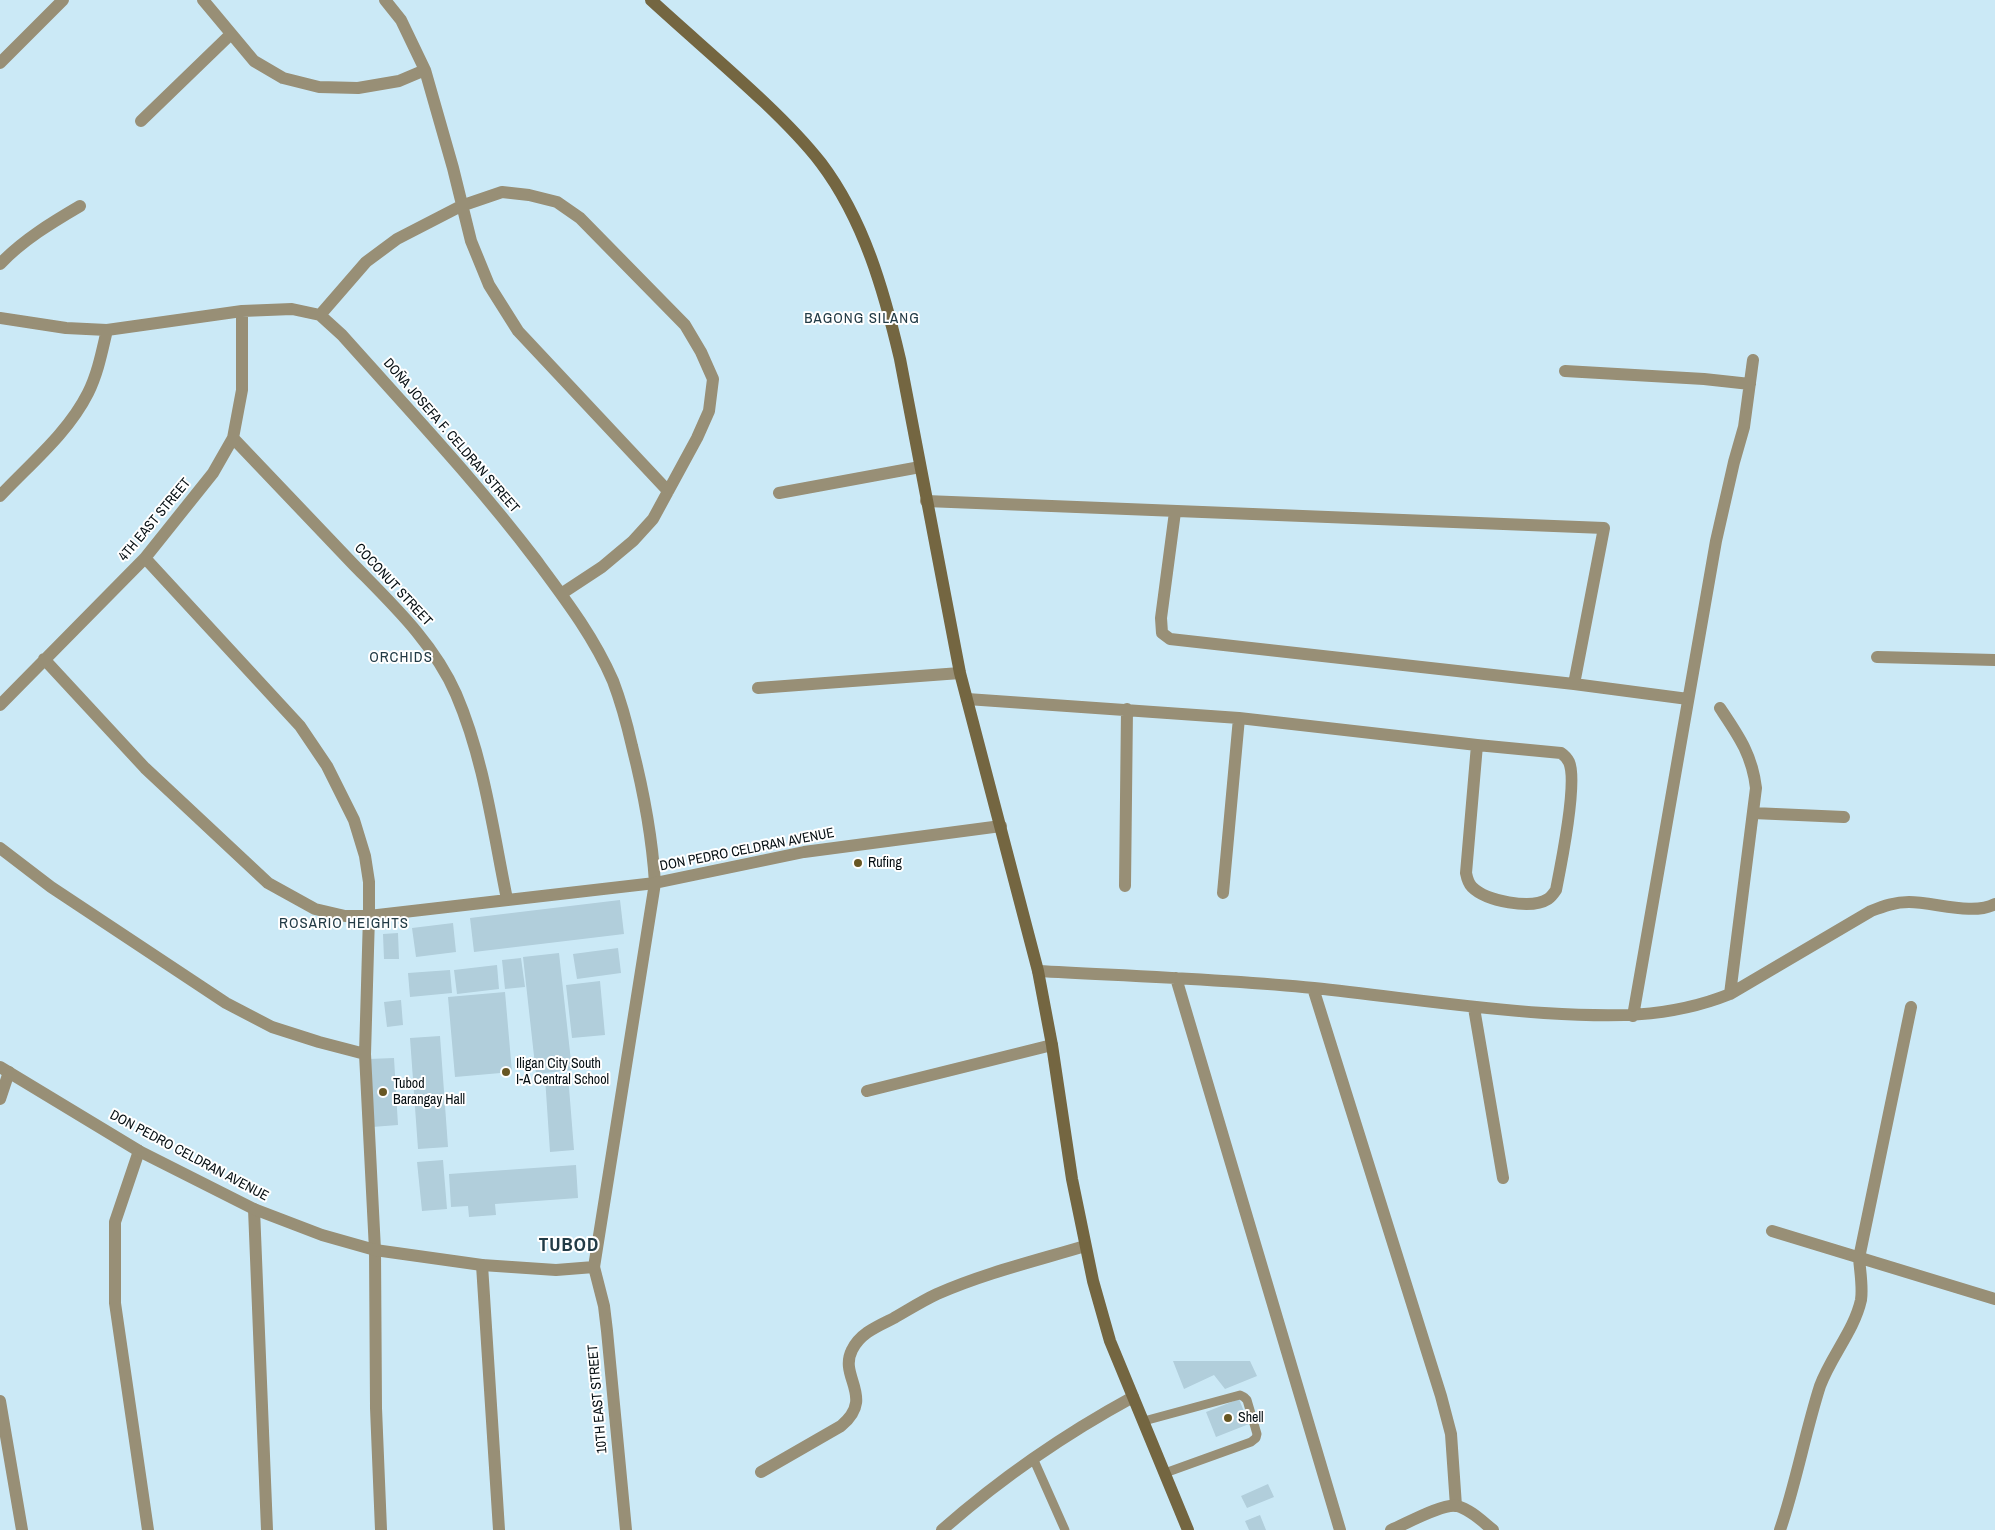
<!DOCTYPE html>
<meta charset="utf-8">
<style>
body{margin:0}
canvas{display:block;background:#cbe9f6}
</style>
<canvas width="1995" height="1530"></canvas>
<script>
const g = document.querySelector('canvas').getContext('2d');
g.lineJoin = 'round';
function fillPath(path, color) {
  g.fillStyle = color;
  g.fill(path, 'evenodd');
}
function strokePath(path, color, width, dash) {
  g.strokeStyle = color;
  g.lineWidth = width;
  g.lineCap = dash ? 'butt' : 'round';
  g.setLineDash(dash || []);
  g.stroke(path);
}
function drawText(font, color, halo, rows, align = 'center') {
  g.font = font + ' "Archivo Narrow",sans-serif';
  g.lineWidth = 4;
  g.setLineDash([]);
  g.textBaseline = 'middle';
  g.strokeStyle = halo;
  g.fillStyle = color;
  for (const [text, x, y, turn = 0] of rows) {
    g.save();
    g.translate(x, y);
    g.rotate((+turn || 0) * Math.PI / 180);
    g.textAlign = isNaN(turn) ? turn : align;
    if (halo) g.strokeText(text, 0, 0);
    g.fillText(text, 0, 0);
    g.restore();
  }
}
fillPath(new Path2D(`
 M620 900 624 934 474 952 470 918Z
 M453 923 456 952 416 957 412 928Z
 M398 933 399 959H384L383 934Z
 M618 948 621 973 577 979 573 954Z
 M559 953 572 1070 536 1074 523 957Z
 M521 958 525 987 505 989 502 960Z
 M497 965 499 989 457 994 454 970Z
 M450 970 452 993 410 997 408 973Z
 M600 981 605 1035 572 1038 566 985Z
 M505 992 512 1072 455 1077 448 997Z
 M401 1000 403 1025 387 1027 384 1002Z
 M440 1036 448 1147 418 1149 410 1038Z
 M394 1058 398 1125 372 1127 368 1059Z
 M568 1075 574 1150 550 1152 545 1077Z
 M443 1160 447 1209 422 1211 417 1162Z
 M576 1165 578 1198 495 1204 496 1215 469 1217 468 1206 451 1207 449 1174Z
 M1173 1361H1250L1257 1376 1225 1389 1214 1375 1184 1389Z
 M1239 1399 1249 1424 1216 1437 1206 1412Z
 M1268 1484 1274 1497 1247 1508 1241 1496Z
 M1260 1515 1266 1530H1249L1245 1521Z`), '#b1cedb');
strokePath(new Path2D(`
 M1144 1421 1240 1395 1244 1397 1247 1400 1257 1434 1256 1438 1251 1442 1165 1473
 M1033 1458 1065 1530`), '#988f76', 9);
strokePath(new Path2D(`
 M203 0 254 61 283 78 319 87 358 88 399 81 425 70
 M385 0 401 20 425 70 453 168 471 241 489 285 518 331 668 491
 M0 63 63 0
 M141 121 231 34
 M0 264C23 240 51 223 80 206
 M320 315 366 262 397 239 461 206 502 192 529 195 557 202 580 218 685 325 701 352 713 379 709 411 697 438 653 519 633 541 602 567 561 594
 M0 318 66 328 107 330 242 311 292 309 320 315 342 335C408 409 476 481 536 560 565 599 594 637 613 681 621 702 627 724 632 746 644 793 652 835 655 883L369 916H345L315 909 268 883 145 768 44 659
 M1565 371 1704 379 1750 384
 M233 438C273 480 313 522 353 564 391 603 434 643 456 694 484 759 493 831 507 899
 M779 493 920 467
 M0 496C30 464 68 433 88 393 98 373 102 351 107 330
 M926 501 1604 528 1574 684
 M1175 512 1161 618 1162 633 1170 639 1574 684 1688 699
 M145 558 300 726 327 766 354 820 365 856 369 882V916L365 1054 375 1250 376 1408 381 1530
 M1877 657 1995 660
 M758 688 960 673
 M967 699 1239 718 1477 745 1561 753C1564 755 1567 758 1569 762 1578 782 1561 865 1556 890 1554 893 1551 897 1548 899 1531 910 1486 901 1472 887 1469 884 1467 878 1466 873L1477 745
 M0 705 145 558 213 473 233 438 242 390V311
 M1720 708C1738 735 1752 754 1756 788L1730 994
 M1753 813 1844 817
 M0 848 51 887 226 1003 272 1027 319 1042 365 1054
 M1125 886 1127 709
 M1223 893 1239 718
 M1038 971C1130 976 1222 979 1314 988 1391 996 1467 1008 1544 1013 1609 1017 1668 1019 1730 994L1871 911C1884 906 1895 902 1909 902 1934 902 1973 916 1995 904
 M1176 978 1340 1530
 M1313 988 1441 1396 1451 1434 1456 1506
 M1474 1008 1503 1178
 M1633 1016 1716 541 1734 462 1744 427 1753 360
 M867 1091 1052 1045
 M0 1099 9 1072
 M139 1151 115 1222V1303L148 1530
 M254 1209 267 1530
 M1772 1231 1995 1299
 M482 1265 499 1530
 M594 1267 604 1306 607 1331 626 1530
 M0 1401 22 1530
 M761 1472 841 1426C876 1397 838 1377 852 1350 860 1333 878 1326 894 1318 908 1310 922 1301 937 1294 985 1273 1035 1261 1085 1246
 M942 1530C1001 1478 1065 1434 1133 1397
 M1780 1530C1796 1483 1805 1433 1820 1386 1831 1356 1854 1331 1861 1300 1863 1287 1860 1271 1859 1258L1911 1007`), '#988f76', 12);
strokePath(new Path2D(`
 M0 1067 139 1151 254 1209 322 1235 375 1250 482 1265 556 1270 594 1267 655 883 804 852 1001 826
 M1391 1530C1406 1524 1442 1503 1457 1506 1470 1509 1483 1522 1493 1530`), '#988f76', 12);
strokePath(new Path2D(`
 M651 0C688 34 727 67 764 102 784 121 804 141 821 163 864 220 884 291 900 359L960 673 1038 971 1052 1045 1072 1179 1093 1281 1110 1341 1188 1530`), '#746641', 12);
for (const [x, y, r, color] of [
 [858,863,5,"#675623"],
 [506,1072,5,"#675623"],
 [383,1092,5,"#675623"],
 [1228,1418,5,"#675623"]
]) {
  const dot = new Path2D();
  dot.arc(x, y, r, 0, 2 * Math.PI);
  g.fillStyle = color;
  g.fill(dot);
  strokePath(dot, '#fff', 2);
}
drawText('14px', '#050e12', '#fff', [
 ["DOÑA JOSEFA F. CELDRAN STREET",451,436,49],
 ["4TH EAST STREET",155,520,-50],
 ["COCONUT STREET",393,585,47],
 ["DON PEDRO CELDRAN AVENUE",747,850,-11],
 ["DON PEDRO CELDRAN AVENUE",189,1156,28],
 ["10TH EAST STREET",598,1399,-95]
]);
drawText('14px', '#050e12', '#fff', [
 ["Rufing",868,863],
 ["Iligan City South",516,1064],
 ["I-A Central School",516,1080],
 ["Tubod",393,1084],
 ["Barangay Hall",393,1100],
 ["Shell",1238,1418]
], 'left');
g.letterSpacing = '1px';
drawText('15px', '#223b46', '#fff', [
 ["BAGONG SILANG",862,319],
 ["ORCHIDS",401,658],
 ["ROSARIO HEIGHTS",344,924]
]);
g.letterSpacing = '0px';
g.letterSpacing = '1px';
drawText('bold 19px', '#223b46', '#fff', [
 ["TUBOD",569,1246]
]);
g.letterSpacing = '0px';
</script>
